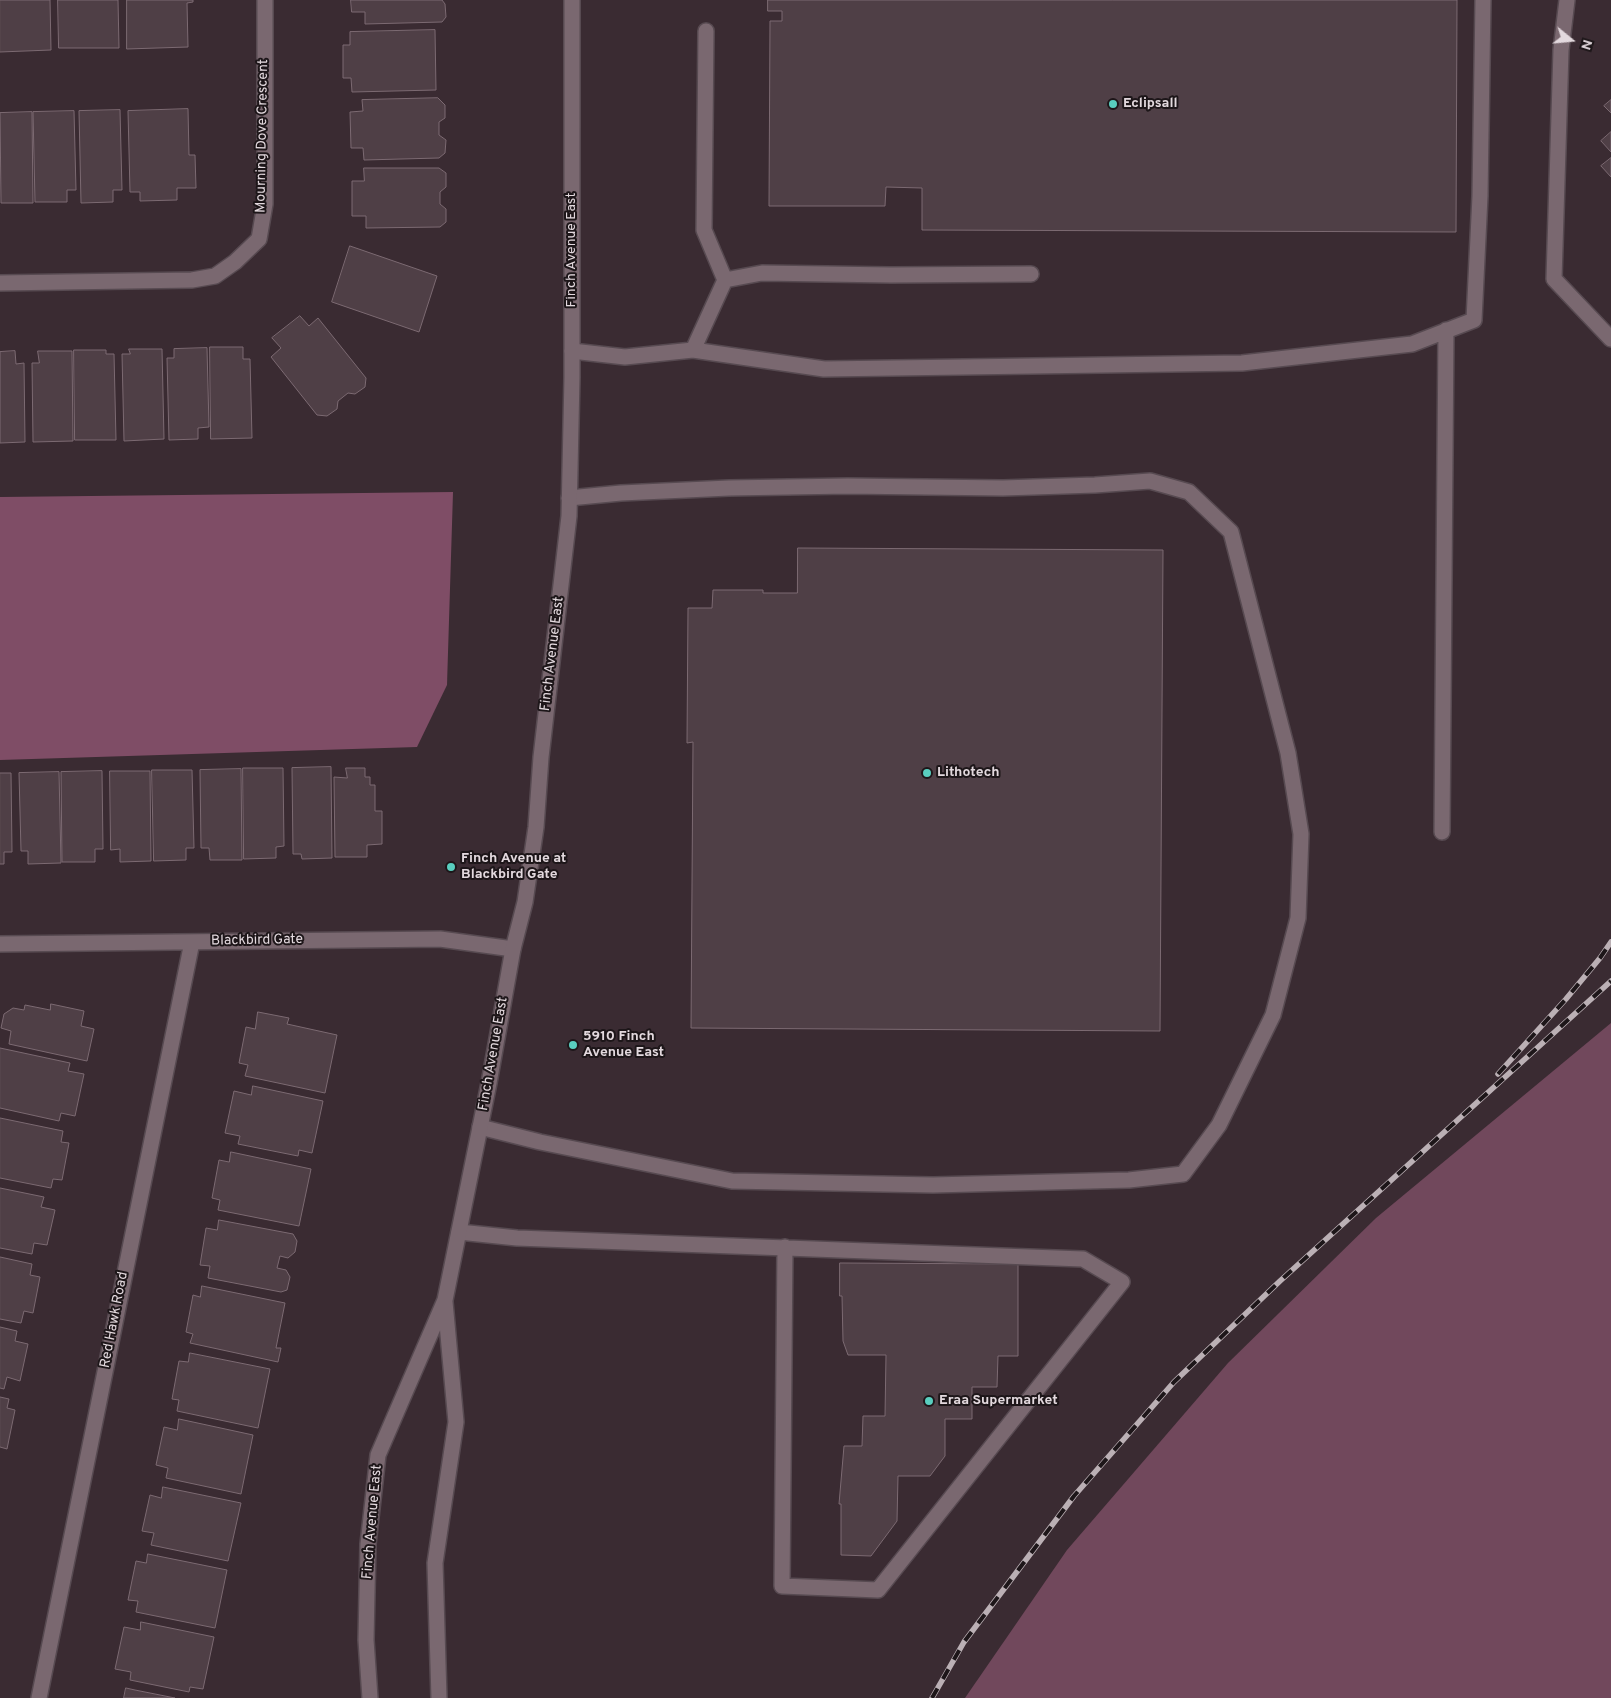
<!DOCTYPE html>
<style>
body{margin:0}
#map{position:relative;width:1611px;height:1698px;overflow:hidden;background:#3a2b32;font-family:Overpass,sans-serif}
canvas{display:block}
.north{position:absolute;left:1546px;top:15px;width:50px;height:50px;-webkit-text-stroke:4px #1d1619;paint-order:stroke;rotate:107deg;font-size:14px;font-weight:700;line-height:20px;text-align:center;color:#e3d9de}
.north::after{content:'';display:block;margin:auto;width:18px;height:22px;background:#e3d9de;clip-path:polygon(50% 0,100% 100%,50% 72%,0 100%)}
</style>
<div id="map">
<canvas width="1611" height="1698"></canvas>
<div class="north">N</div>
</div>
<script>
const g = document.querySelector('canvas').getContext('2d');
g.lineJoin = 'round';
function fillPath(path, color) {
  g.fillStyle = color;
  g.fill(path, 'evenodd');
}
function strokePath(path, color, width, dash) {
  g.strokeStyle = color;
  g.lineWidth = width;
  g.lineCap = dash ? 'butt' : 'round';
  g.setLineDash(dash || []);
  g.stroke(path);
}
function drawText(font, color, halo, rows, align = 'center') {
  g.font = font + ' Overpass,sans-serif';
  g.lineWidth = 4;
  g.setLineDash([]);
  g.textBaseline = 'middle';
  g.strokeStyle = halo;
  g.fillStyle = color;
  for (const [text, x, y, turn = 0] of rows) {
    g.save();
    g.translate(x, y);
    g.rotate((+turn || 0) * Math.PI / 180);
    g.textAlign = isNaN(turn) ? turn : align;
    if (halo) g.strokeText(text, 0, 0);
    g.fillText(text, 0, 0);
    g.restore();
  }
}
fillPath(new Path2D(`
 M1611 1023V1698H965L1067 1550 1228 1363 1376 1218Z`), '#71485c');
fillPath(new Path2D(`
 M453 492 447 685 417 747 0 760V497Z`), '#7f4d66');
const building = new Path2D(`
 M0 0H50L51 50 0 52Z
 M58 0H118L119 48H59Z
 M127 0H193V2L187 3 188 47 127 49Z
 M351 0H442L445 4 446 17 442 22 365 24V12H352Z
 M768 0H1457L1456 232 922 230V188L886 187 885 206H769L770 21H782V11H768Z
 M435 30 436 90 352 92 351 78H343V45H350V32Z
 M438 98 445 105V118L439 122V135L446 140 445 153 439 158 364 160 363 148H351L350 112 363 111 362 100Z
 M1611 100V113L1604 106Z
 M188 109 189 155H195L196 188H177V200L140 201V192H130L128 111Z
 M120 110 122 190H113V202L81 203 79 111Z
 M74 111 76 190H67V202H35L33 112Z
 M32 112 33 203H1L0 113Z
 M1611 132V152L1601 141Z
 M1611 158V177L1601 166Z
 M364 168H439L446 173V187L440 192V204L446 209V222L440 227 366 228V216H352V181H364Z
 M350 246 437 276 419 332 332 302Z
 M300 316 309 326 318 318 366 378 365 387 355 394 348 393 338 401 337 409 327 416 317 415 271 357 281 348 272 338Z
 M210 347H243V359H250L252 438 211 439Z
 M207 348 209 427 198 428V439L169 440 167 358H174V349Z
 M129 349H162L164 439 124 441 122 354H130Z
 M74 350H106V354H114L116 440H75Z
 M15 351 16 364 24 363 25 442 0 443V352Z
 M38 351H72L73 441 33 442 32 363H39Z
 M798 548 1163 550 1160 1031 691 1028 693 742 687 743 688 608H712L713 590H763V593H797Z
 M331 767 332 858 302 859 301 854H293L292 768Z
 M243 768H283L284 846 276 847V858L244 859Z
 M346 768H365V777H370V785H375V811H382V844L367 845V857H335L334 777 347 778Z
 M241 769 242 860H210L209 848H201L200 770Z
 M152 770H192L194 848H186V860L154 861Z
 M102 771 103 849H95V862H62L61 772Z
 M110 771H150L151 861 120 862V849L111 850Z
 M59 772 61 863 28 864V851H21L19 773Z
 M0 773H11L12 852H4V864H0Z
 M51 1004 84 1011 81 1026 94 1029 87 1061 9 1044 11 1031 1 1028 4 1014 13 1008 24 1010 25 1005 50 1010Z
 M258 1012 289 1018 287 1024 337 1035 325 1093 245 1076 248 1065 239 1063 246 1027 255 1029Z
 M0 1048 70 1063 68 1071 84 1074 75 1116 61 1113 59 1121 0 1108Z
 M253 1086 323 1101 312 1153 299 1150 298 1156 238 1144 240 1136 225 1133 234 1091 251 1095Z
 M0 1118 63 1131 61 1142 69 1143 62 1180 53 1179 51 1188 0 1178Z
 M231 1152 311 1169 299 1226 218 1210 220 1200 212 1198 219 1160 229 1162Z
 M0 1188 44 1197 41 1207 55 1210 47 1245 34 1243 32 1254 0 1248Z
 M219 1220 293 1234 297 1241 295 1252 288 1258 280 1256 277 1268 286 1270 290 1277 287 1290 281 1292 208 1278 210 1266 200 1265 206 1228 217 1230Z
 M0 1257 32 1264 30 1275 40 1277 33 1313 24 1311 21 1323 0 1319Z
 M840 1263 1018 1264V1356H998L997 1387H972V1419H945V1456L930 1476H898L897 1521 871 1556 841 1555V1504H839L844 1446H862L863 1416H885L886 1355H848L843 1341 842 1296H840Z
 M202 1286 285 1303 276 1348H281L278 1362 190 1343 193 1334 186 1332 193 1295 200 1297Z
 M0 1327 17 1331 15 1341 28 1344 20 1381 7 1377 4 1389 0 1388Z
 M190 1353 270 1369 258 1428 177 1411 179 1400 172 1399 179 1361 188 1362Z
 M0 1397 9 1399 7 1408 15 1410 7 1449 0 1447Z
 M179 1419 253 1435 241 1494 166 1478 168 1468 156 1465 164 1427 177 1430Z
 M163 1487 241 1503 228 1561 151 1545 154 1533 142 1531 150 1495 161 1498Z
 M148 1554 227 1570 215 1628 136 1612 138 1601 128 1600 136 1561 146 1563Z
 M141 1622 214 1637 203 1689 190 1687 189 1692 130 1680 131 1672 115 1669 124 1627 140 1630Z
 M126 1688 135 1690 175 1698H124Z`);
fillPath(building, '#4f3f46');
strokePath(building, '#7c6a72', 1);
const lane = new Path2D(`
 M1567 0 1561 50 1554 279 1611 339
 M706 31 704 230 725 280
 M693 350 725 280 762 273 891 275 1031 274
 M572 351 625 357 693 350 824 369 1242 363 1412 344 1474 320 1480 196 1483 0
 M1442 832 1446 330
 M480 1127 540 1142 732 1181 933 1185 1129 1180 1183 1174 1219 1125 1273 1015 1298 918 1301 834 1288 753 1231 532 1189 492 1150 481 1095 485 1003 488 848 486 729 488 621 493 569 498
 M459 1232 517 1238 1083 1259 1122 1282 878 1590 782 1586 785 1247`);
const street = new Path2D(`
 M0 283 192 280 215 276 235 262 259 239 265 204V0
 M0 944 440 939 513 949
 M39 1698 192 942`);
const secondary = new Path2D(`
 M370 1698 366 1640 368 1544 378 1455 445 1300 489 1083 513 949 525 902 536 827 541 757 569 516 572 377V0
 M439 1698 435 1563 456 1422 445 1302`);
strokePath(lane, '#574a51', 18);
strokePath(street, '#574a51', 18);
strokePath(secondary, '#574a51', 18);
strokePath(lane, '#7a6870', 15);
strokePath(street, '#7a6870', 15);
strokePath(secondary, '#7a6870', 15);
const rail = new Path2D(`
 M1498 1074 1566 999 1600 958 1611 942
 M932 1698 964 1642 1074 1496 1174 1382 1280 1281 1611 981`);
strokePath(rail, '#bbb0b5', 5.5);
strokePath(rail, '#1d1619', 4, [11]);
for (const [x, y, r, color] of [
 [1113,104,5,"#59cebf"],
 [927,773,5,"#59cebf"],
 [451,867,5,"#59cebf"],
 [573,1045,5,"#59cebf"],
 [929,1401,5,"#59cebf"]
]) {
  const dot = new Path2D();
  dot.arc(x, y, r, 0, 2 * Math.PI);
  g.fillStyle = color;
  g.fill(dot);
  strokePath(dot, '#1d1619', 2);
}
drawText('bold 14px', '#e3d9de', '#1d1619', [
 ["Eclipsall",1123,104],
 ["Lithotech",937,773],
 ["Finch Avenue at",461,859],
 ["Blackbird Gate",461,875],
 ["5910 Finch",583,1037],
 ["Avenue East",583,1053],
 ["Eraa Supermarket",939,1401]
], 'left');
drawText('14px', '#e3d9de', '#1d1619', [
 ["Mourning Dove Crescent",263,136,-89],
 ["Finch Avenue East",572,250,-90],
 ["Finch Avenue East",553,654,-83],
 ["Blackbird Gate",257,941,-1],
 ["Finch Avenue East",494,1054,-80],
 ["Red Hawk Road",115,1320,-79],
 ["Finch Avenue East",373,1522,-85]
]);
</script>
